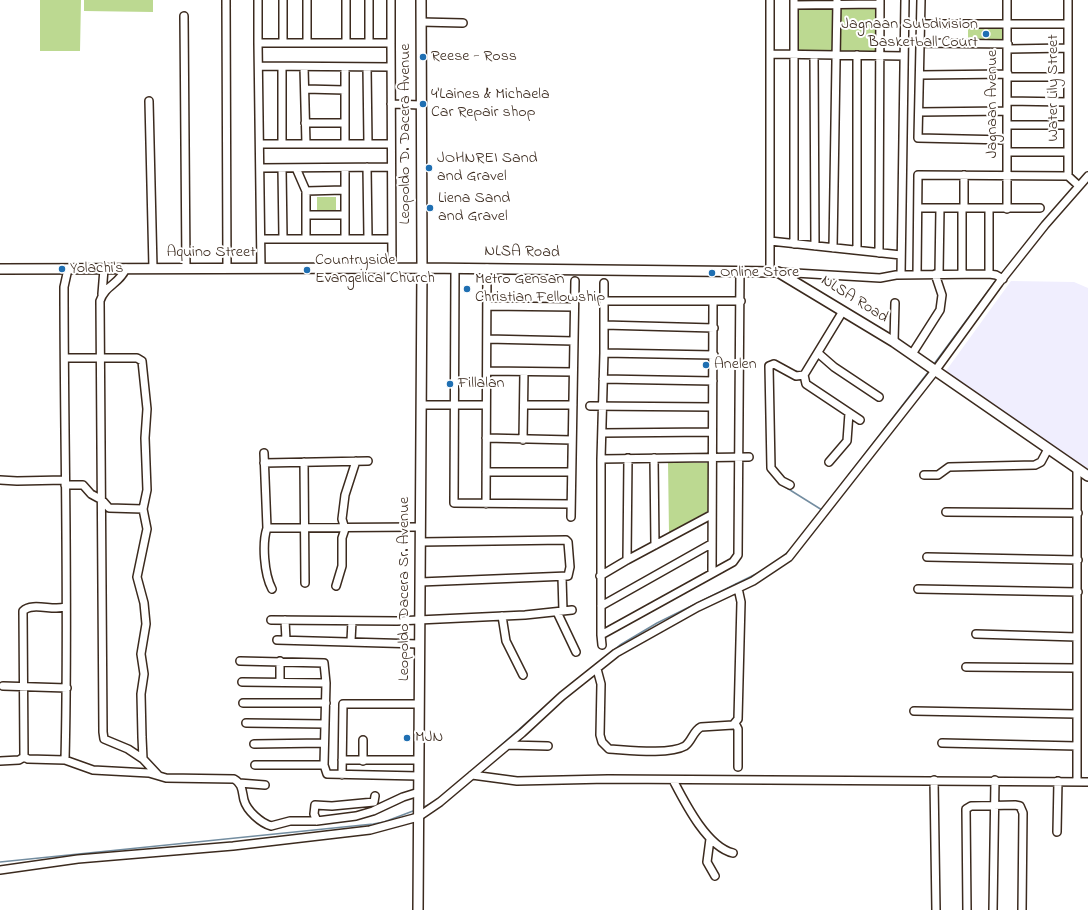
<!DOCTYPE html>
<style>
body{margin:0}
canvas{display:block;background:#fff}
</style>
<canvas width="1088" height="910"></canvas>
<script>
const g = document.querySelector('canvas').getContext('2d');
g.lineJoin = 'round';
function fillPath(path, color) {
  g.fillStyle = color;
  g.fill(path, 'evenodd');
}
function strokePath(path, color, width, dash) {
  g.strokeStyle = color;
  g.lineWidth = width;
  g.lineCap = dash ? 'butt' : 'round';
  g.setLineDash(dash || []);
  g.stroke(path);
}
function drawText(font, color, halo, rows, align = 'center') {
  g.font = font + ' "Indie Flower",sans-serif';
  g.lineWidth = 4;
  g.setLineDash([]);
  g.textBaseline = 'middle';
  g.strokeStyle = halo;
  g.fillStyle = color;
  for (const [text, x, y, turn = 0] of rows) {
    g.save();
    g.translate(x, y);
    g.rotate((+turn || 0) * Math.PI / 180);
    g.textAlign = isNaN(turn) ? turn : align;
    if (halo) g.strokeText(text, 0, 0);
    g.fillText(text, 0, 0);
    g.restore();
  }
}
fillPath(new Path2D(`
 M1011 281 1074 282 1088 288V474L943 375Z`), '#f0eefe');
fillPath(new Path2D(`
 M40 0H81L80 51H40Z
 M84 0H153V12L84 11Z
 M797 8H876V51H797Z
 M968 29H1004V40H968Z
 M317 197H336V211H317Z
 M668 462 709 463 708 511 669 533Z`), '#bcd991');
strokePath(new Path2D(`
 M1006 269 1041 225
 M934 364 997 279
 M847 477 929 371
 M782 485 822 510
 M779 560 792 548
 M581 676 620 645 657 623 762 571
 M475 768 557 696
 M424 807 434 802
 M0 862 373 824 384 822 413 811`), '#738da0', 1.5);
const minor = new Path2D(`
 M226 0 227 268
 M258 0V43
 M307 0V43
 M369 0V43
 M770 0V271
 M794 0V244
 M921 0 918 138 1007 140
 M794 5 880 4
 M184 16 186 268
 M421 22 463 23
 M921 24H1068
 M283 43V0
 M346 43V0
 M391 43V0
 M921 43 1008 44
 M1008 49 1067 48
 M770 54 904 56
 M814 55 815 246
 M259 66 391 67
 M282 67V144
 M304 67 306 144
 M345 67V144
 M367 67 368 144
 M920 75 1008 74
 M1008 77H1067
 M305 89 345 90
 M149 101 153 268
 M1007 101 1068 102
 M391 104 421 105
 M919 112 1007 111
 M305 123H345
 M1007 125H1068
 M260 144H391
 M1007 152H1068
 M367 167 368 238
 M260 168 391 167
 M282 168 283 238
 M296 168 306 191V238
 M345 168V238
 M1068 176V0
 M306 191 344 190
 M918 208H1040
 M962 208V274
 M964 208V175
 M1007 209V0
 M306 215H345
 M261 239H391
 M770 241 901 255
 M833 248 837 0
 M857 250V55
 M879 253 880 0
 M126 268C120 284 105 285 100 301L103 732 104 739 128 749 143 759
 M261 268 258 43H391L392 268
 M455 268 454 503 571 504
 M778 272 880 278 896 275 989 274 996 275 1003 279
 M939 274 940 208
 M989 274V208
 M901 275 905 0
 M917 275 918 175 1068 176 1079 186
 M604 283V353L601 459V635L733 562 738 555 740 270
 M102 294 104 269
 M604 301H741
 M487 306 574 307
 M843 311 804 375 806 384 860 420
 M604 325 714 328
 M487 339 574 341
 M894 342 895 303
 M604 353 714 355
 M818 353 834 367 879 397
 M912 354 940 310 942 295 935 274
 M66 358H137L142 361 147 409 145 438 147 490 143 509
 M487 371 573 372
 M603 379 713 381
 M421 405H486
 M524 405H573
 M590 406 712 407
 M602 433 712 432
 M486 438 572 440
 M523 440 524 372
 M264 453 267 528C262 543 264 574 272 589
 M654 458 655 545
 M601 459 749 457
 M304 462 305 583
 M829 462 847 441 849 413
 M264 463 368 461
 M1077 469V781
 M486 472H571
 M924 475H938L949 467 1035 465 1041 462 1048 449
 M0 480 17 481 65 480
 M65 485H83L91 494 102 500 109 508 143 509 147 529 137 577 144 603 146 624 141 654 144 674 141 694 142 737 143 759 158 775
 M790 485 782 481 771 468 769 366 774 364 796 376 804 375
 M486 504 487 268
 M946 512 1078 513
 M571 517 575 281
 M267 528 420 527
 M927 557 1078 560
 M627 560 628 458
 M712 573 713 302
 M600 576 627 560 711 515
 M562 577 563 611
 M420 582 568 576 570 567 568 542 566 540 420 542
 M336 586 342 566V538L345 529 342 519 345 495 356 461
 M918 589 1078 592
 M601 606 711 544
 M65 607C53 611 32 602 23 611L24 757 28 759 65 760 93 770 149 773 166 778 234 779C243 784 242 792 244 800 247 811 261 823 271 826L290 821H317L356 816 373 811 403 797 419 792
 M557 612 576 652
 M502 616 506 641 523 675
 M271 620 397 621 525 615 572 610
 M285 620 286 640
 M976 634 1077 637
 M601 635 602 645
 M277 640 419 644
 M351 641 352 621
 M240 661 324 663 326 683 324 765 327 774 419 776
 M966 667 1076 668
 M597 669 601 684 600 735 602 742 609 749C628 750 669 755 685 746 692 741 693 731 701 727L733 725 738 719 741 602 738 588
 M242 682 326 683
 M280 682V661
 M3 686 67 688
 M243 703H326
 M914 711 1077 714
 M246 723 325 724
 M735 723 738 729V767
 M363 740V761
 M942 743 1077 746
 M254 744 324 743
 M508 745 548 746
 M65 760C69 602 64 445 64 287L68 269
 M342 760H419
 M0 761 19 760 24 757
 M255 765H324
 M342 775 343 704H419
 M472 775 517 781 608 779 1088 782
 M673 780C685 803 707 847 733 853
 M934 780 936 910
 M239 783 265 785
 M317 821 314 814 315 805 332 806 374 802 375 796
 M1057 832 1058 781
 M710 839 707 862 715 876
 M0 870 78 859 233 846 370 830 418 817 440 802 522 733 562 696 616 653 698 607 753 581 789 557 935 371 999 283 1045 225 1088 176
 M967 910 966 809 971 806 1015 805 1020 806 1023 813 1022 910
 M993 910 995 780`);
const major = new Path2D(`
 M0 269 422 268 778 272 894 342 1088 476
 M418 910 422 268 421 0`);
strokePath(minor, '#3b2a1e', 10);
strokePath(major, '#3b2a1e', 12);
strokePath(minor, '#fff', 7);
strokePath(major, '#fff', 9);
for (const [x, y, r, color] of [
 [986,34,4,"#1f6fb2"],
 [423,57,4,"#1f6fb2"],
 [423,104,4,"#1f6fb2"],
 [429,168,4,"#1f6fb2"],
 [430,208,4,"#1f6fb2"],
 [62,269,4,"#1f6fb2"],
 [307,270,4,"#1f6fb2"],
 [712,273,4,"#1f6fb2"],
 [467,289,4,"#1f6fb2"],
 [706,365,4,"#1f6fb2"],
 [450,384,4,"#1f6fb2"],
 [407,738,4,"#1f6fb2"]
]) {
  const dot = new Path2D();
  dot.arc(x, y, r, 0, 2 * Math.PI);
  g.fillStyle = color;
  g.fill(dot);
  strokePath(dot, '#fff', 1.5);
}
drawText('16px', '#3b2a1e', '#fff', [
 ["Jagnaan Subdivision",978,25,"right"],
 ["Basketball Court",978,43,"right"],
 ["Reese - Ross",431,57],
 ["4'Laines & Michaela",431,95],
 ["Car Repair shop",431,113],
 ["JOHNREI Sand",437,159],
 ["and Gravel",437,177],
 ["Liena Sand",438,199],
 ["and Gravel",438,217],
 ["Countryside",315,261],
 ["Evangelical Church",315,279],
 ["Yolachi's",70,269],
 ["Online Store",720,273],
 ["Metro Gensan",475,280],
 ["Christian Fellowship",475,298],
 ["Anelen",714,365],
 ["Fillalan",458,384],
 ["MJN",415,738]
], 'left');
drawText('16px', '#3b2a1e', '#fff', [
 ["Water Lily Street",1054,88,-90],
 ["Jagnaan Avenue",993,104,-90],
 ["Leopoldo D. Dacera Avenue",406,134,-90],
 ["Aquino Street",211,253],
 ["NLSA Road",522,253,1],
 ["NLSA Road",854,300,32],
 ["Leopoldo Dacera Sr. Avenue",405,589,-90]
]);
</script>
